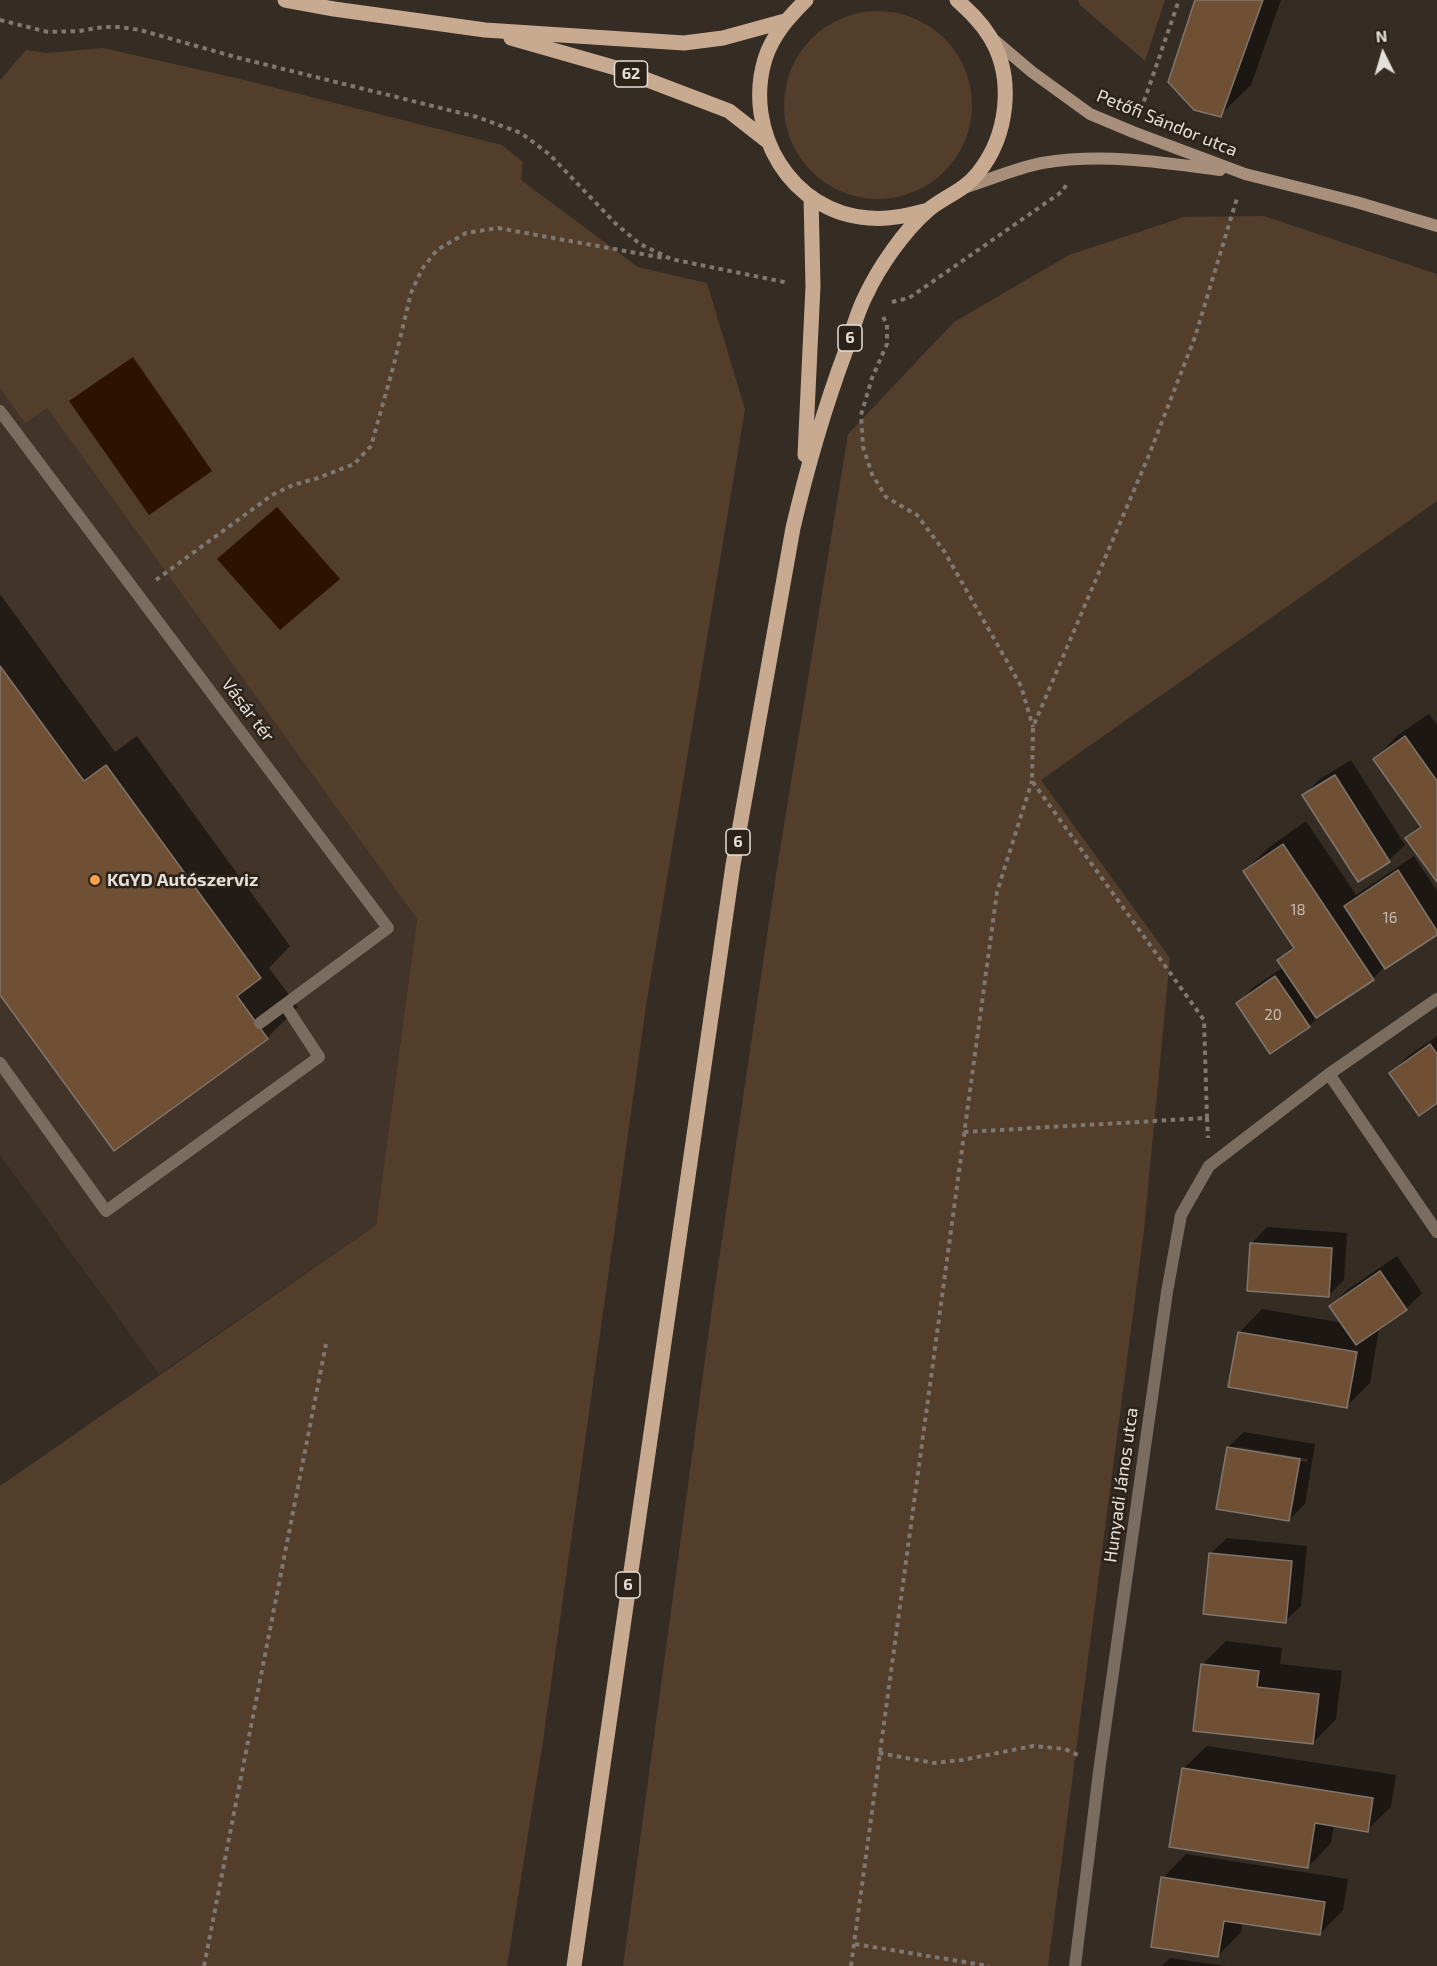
<!DOCTYPE html>
<meta charset="utf-8">
<style>
body{margin:0}
#map{position:relative;width:1437px;height:1966px;overflow:hidden;background:#352c24;font-family:"Exo 2",sans-serif}
canvas{display:block}
.north{position:absolute;left:1353px;top:24px;width:60px;height:60px;-webkit-text-stroke:4px #2b221a;paint-order:stroke;rotate:355deg;font-size:16px;font-weight:700;line-height:24px;text-align:center;color:#e5dfda}
.north::after{content:'';display:block;margin:auto;width:21px;height:27px;background:#e5dfda;clip-path:polygon(50% 0,100% 100%,50% 72%,0 100%)}
</style>
<div id="map">
<canvas width="1437" height="1966"></canvas>
<div class="north">N</div>
</div>
<script>
const g = document.querySelector('canvas').getContext('2d');
g.lineJoin = 'round';
function fillPath(path, color) {
  g.fillStyle = color;
  g.fill(path, 'evenodd');
}
function strokePath(path, color, width, dash) {
  g.strokeStyle = color;
  g.lineWidth = width;
  g.lineCap = dash ? 'butt' : 'round';
  g.setLineDash(dash || []);
  g.stroke(path);
}
function drawText(font, color, halo, rows, align = 'center') {
  g.font = font + ' "Exo 2",sans-serif';
  g.lineWidth = 5;
  g.setLineDash([]);
  g.textBaseline = 'middle';
  g.strokeStyle = halo;
  g.fillStyle = color;
  for (const [text, x, y, turn = 0] of rows) {
    g.save();
    g.translate(x, y);
    g.rotate((+turn || 0) * Math.PI / 180);
    g.textAlign = isNaN(turn) ? turn : align;
    if (halo) g.strokeText(text, 0, 0);
    g.fillText(text, 0, 0);
    g.restore();
  }
}
fillPath(new Path2D(`
 M0 388 25 422 47 408 417 919 376 1225 159 1374 0 1155Z`), '#423428');
fillPath(new Path2D(`
 M1078 0H1165L1145 61 1080 5Z
 M784 105a94 94 0 1 1 188 0a94 94 0 1 1-188 0Z
 M103 48 236 78 502 145 523 162 521 180 638 267 707 283 745 409 646 1006 543 1741 507 1966H0V1486L376 1225 417 919 47 408 25 423 0 388V80L26 50 47 53Z
 M1264 216 1437 274V501L1041 780 1170 958 1144 1230 1048 1966H623L713 1300 777 868 848 434 954 322 1069 255 1184 217Z`), '#533d2b');
fillPath(new Path2D(`
 M133 357 212 471 149 515 69 401Z
 M277 507 340 579 280 630 217 559Z`), '#2d1200');
fillPath(new Path2D(`
 M1197 0H1281L1251 85 1220 115Z
 M0 594 115 752 137 736 290 946 269 968 298 1007 267 1038 0 992Z
 M1429 714 1437 725V880L1407 838 1421 824 1375 759 1398 735Z
 M1351 760 1405 845 1389 860 1358 880 1304 795 1320 779Z
 M1306 821 1356 895 1414 856 1437 891V933L1385 966 1373 979 1324 1011 1309 1026 1238 1003 1254 987 1284 967 1279 960 1294 945 1245 871 1268 848Z
 M1437 1036V1101L1391 1073 1407 1057Z
 M1267 1227 1347 1233 1344 1280 1328 1296 1252 1243Z
 M1397 1256 1422 1293 1406 1309 1377 1329H1379L1370 1383 1347 1406 1239 1333 1262 1309 1343 1323 1331 1306 1347 1290Z
 M1244 1432 1315 1444 1305 1504 1289 1520 1228 1447ZM1238 1447 1308 1459 1307 1462 1238 1450Z
 M1227 1538 1307 1546 1301 1606 1285 1621 1211 1553Z
 M1226 1641 1282 1648 1280 1664 1342 1671 1336 1719 1313 1743 1202 1665Z
 M1207 1746 1396 1775 1391 1807 1367 1830 1334 1825 1331 1843 1308 1867 1183 1769Z
 M1186 1854 1348 1879 1343 1910 1320 1934 1243 1922 1241 1932 1218 1956 1163 1878Z
 M1170 1958 1226 1966H1162Z`), '#0007');
const building = new Path2D(`
 M1195 0H1263L1221 117 1194 110 1168 82Z
 M0 666 84 781 106 765 261 978 237 996 268 1039 114 1151 0 995Z
 M1405 736 1437 781V882L1405 838 1421 827 1373 759Z
 M1335 775 1390 862 1358 882 1302 795Z
 M1283 844 1374 980 1316 1018 1277 960 1294 948 1243 871Z
 M1398 870 1437 931V935L1385 969 1344 906Z
 M1275 976 1310 1027 1270 1054 1236 1003Z
 M1430 1044 1437 1054V1103L1419 1116 1389 1073Z
 M1250 1243 1332 1248 1329 1297 1247 1291Z
 M1380 1271 1407 1310 1356 1345 1329 1306Z
 M1238 1332 1357 1352 1347 1408 1228 1387Z
 M1227 1447 1300 1459 1289 1521 1216 1509Z
 M1209 1553 1292 1561 1286 1623 1203 1614Z
 M1201 1664 1259 1671 1257 1687 1319 1694 1313 1744 1193 1731Z
 M1182 1768 1373 1798 1368 1832 1315 1823 1308 1868 1169 1847Z
 M1161 1877 1325 1902 1320 1935 1224 1921 1218 1957 1151 1947Z`);
fillPath(building, '#6f5035');
strokePath(building, '#80756c', 1.5);
strokePath(new Path2D(`
 M0 20 48 32 79 31 103 27H120L140 30 239 58 477 117 521 133 549 154 616 224 640 244 671 259 789 283
 M1141 110 1179 0
 M892 302 909 298 1063 191 1066 185
 M883 317 887 324V344L872 378 861 415 863 447 872 474 886 497 917 515 944 551 1021 686 1033 727
 M156 580 272 495 293 485 318 478 354 464 371 446 393 368 411 293 422 269 437 250 466 233 498 228 664 258
 M1207 1118 1204 1020 1032 781 1033 727 1149 455 1195 337 1237 198
 M964 1132 1207 1118 1208 1138
 M879 1753 934 1763 962 1760 1033 1746 1065 1749 1078 1755
 M855 1944 989 1966
 M204 1966 326 1344
 M851 1966 997 892 1032 781`), '#7f7871', 4, [4.5, 4.5]);
strokePath(new Path2D(`
 M0 411 388 928 260 1023
 M0 1063 106 1211 319 1057 285 1005`), '#7b6c60', 12);
strokePath(new Path2D(`
 M1329 1074 1437 1232
 M1075 1966 1100 1764 1167 1292 1181 1215 1209 1166 1329 1074 1437 999`), '#7b6c60', 12);
strokePath(new Path2D(`
 M993 39 1032 72 1090 114 1133 132 1245 174 1356 202 1437 226
 M963 188C989 180 1016 168 1042 163 1102 153 1161 162 1220 170`), '#a78f7c', 12);
strokePath(new Path2D(`
 M285 0 334 9 485 30 684 43 723 38 785 21
 M806 0C789 17 773 34 765 59 743 131 791 213 869 218 890 220 908 215 928 210
 M511 38 616 68 729 111 766 140
 M805 455 813 286 811 197
 M574 1966 733 865 793 528C807 468 824 409 846 350 852 332 857 312 866 295 879 267 904 231 927 211 943 197 964 191 978 173 1008 136 1015 78 990 37 981 22 969 11 957 0`), '#c8aa91', 15);
for (const [x, y, r, color] of [
 [95,880,6,"#f9a04c"]
]) {
  const dot = new Path2D();
  dot.arc(x, y, r, 0, 2 * Math.PI);
  g.fillStyle = color;
  g.fill(dot);
  strokePath(dot, '#2b221a', 2);
}
drawText('15px', '#c8bbb1', null, [
 ["18",1298,910],
 ["16",1390,918],
 ["20",1273,1015]
]);
for (const [x, y, w] of [
 [631,74,33],
 [850,338,24],
 [738,842,24],
 [628,1585,24]
]) {
  const box = new Path2D();
  box.roundRect(x - w / 2, y - 13, w, 26, 4.5);
  g.fillStyle = '#2b221a';
  g.fill(box);
  strokePath(box, '#e5dfda', 1.5);
}
drawText('bold 16px', '#e5dfda', null, [
 ["62",631,74],
 ["6",850,338],
 ["6",738,842],
 ["6",628,1585]
]);
drawText('18px', '#e5dfda', '#2b221a', [
 ["Petőfi Sándor utca",1167,123,22],
 ["Vásár tér",248,710,53],
 ["Hunyadi János utca",1121,1485,-82]
]);
drawText('bold 18px', '#e5dfda', '#2b221a', [
 ["KGYD Autószerviz",107,880]
], 'left');
</script>
